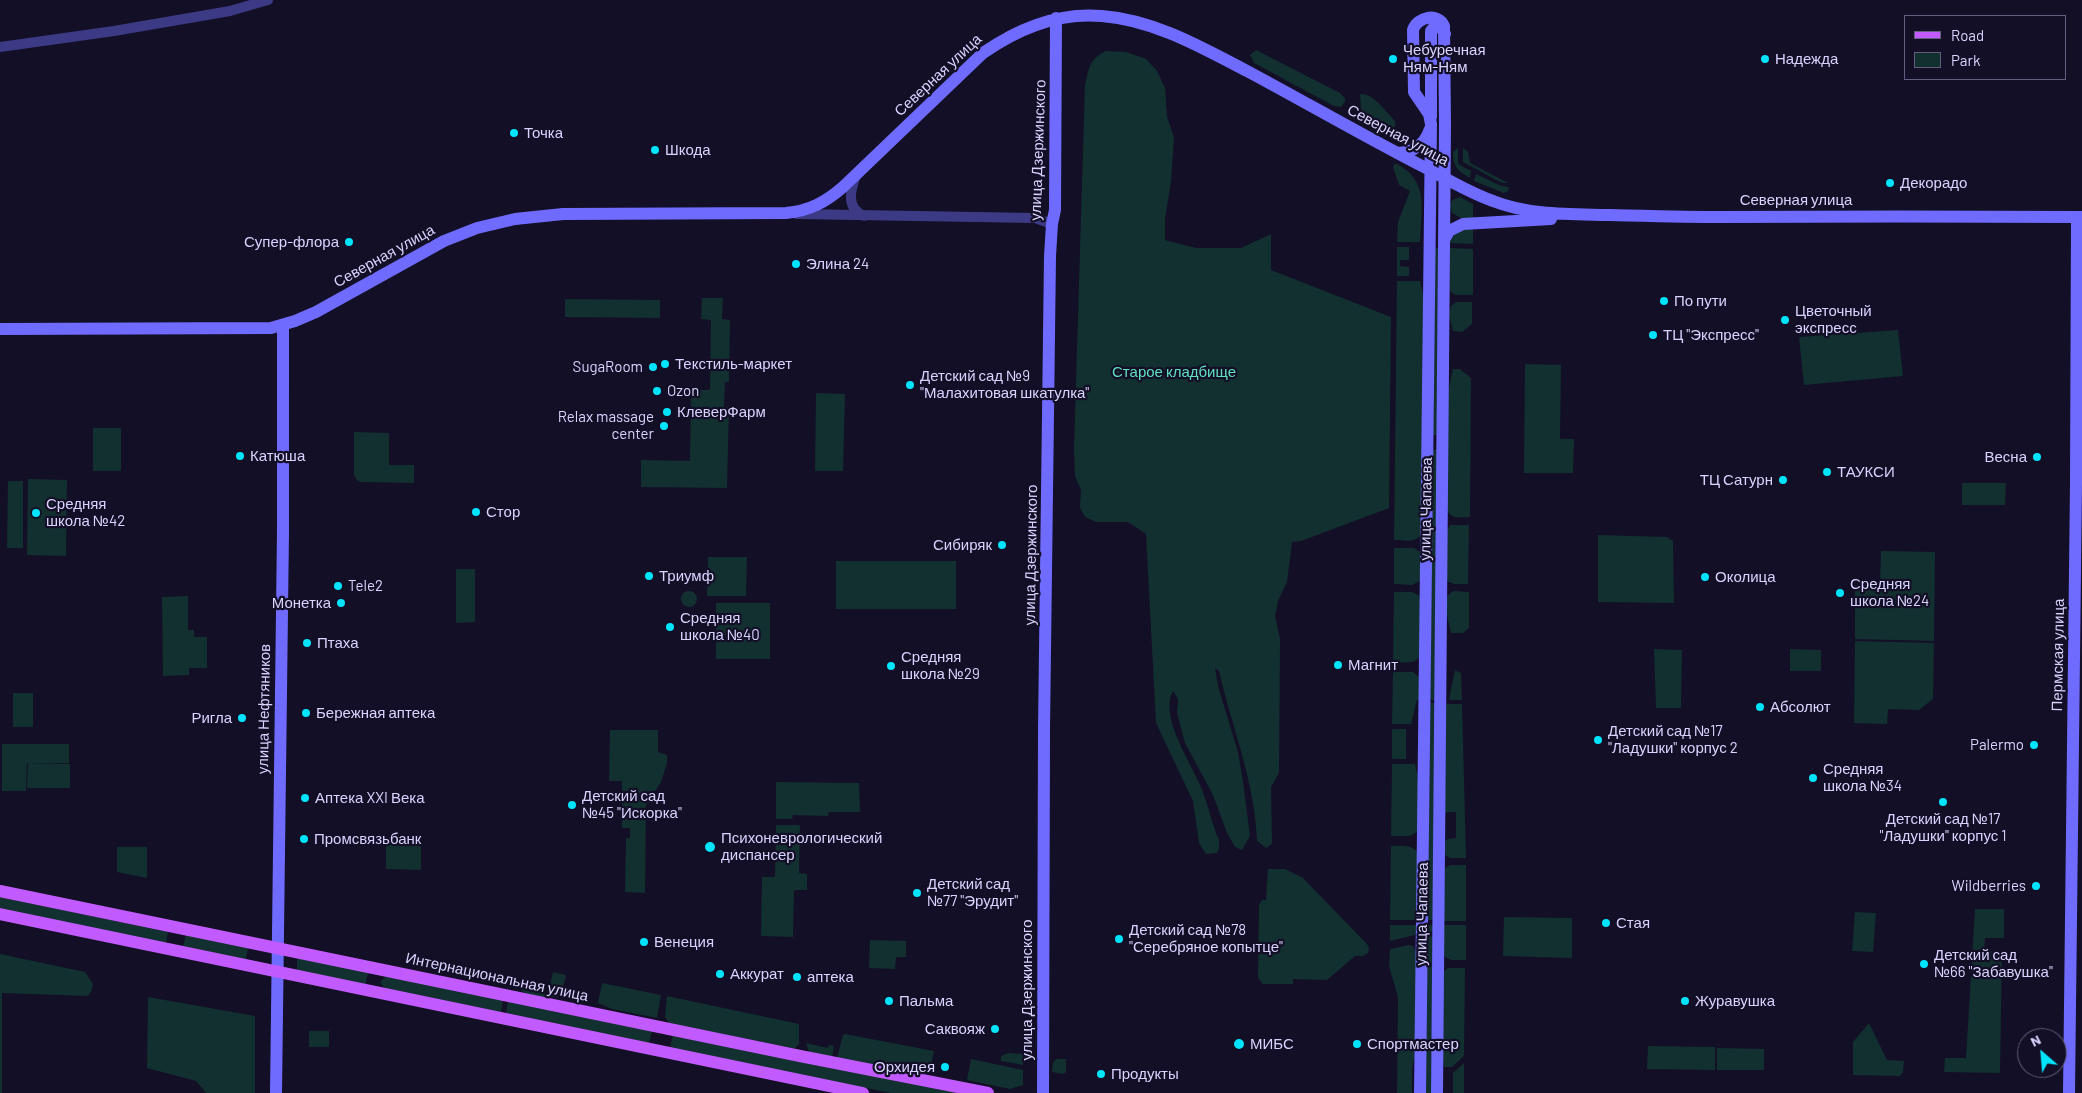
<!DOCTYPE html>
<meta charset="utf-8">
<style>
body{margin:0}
#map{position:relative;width:2082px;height:1093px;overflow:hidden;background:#130f26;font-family:Barlow,sans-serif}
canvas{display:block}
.legend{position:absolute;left:1904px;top:15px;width:162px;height:65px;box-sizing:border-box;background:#130f26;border:1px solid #625e7d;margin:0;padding:6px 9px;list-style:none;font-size:15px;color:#d9d4ff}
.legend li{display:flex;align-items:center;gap:10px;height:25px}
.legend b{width:25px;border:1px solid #625e7d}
.north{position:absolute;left:2017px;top:1028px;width:50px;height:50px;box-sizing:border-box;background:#130f26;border:1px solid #625e7d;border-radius:50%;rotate:333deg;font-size:14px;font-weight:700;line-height:20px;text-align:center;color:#d9d4ff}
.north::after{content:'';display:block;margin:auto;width:18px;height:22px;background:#00e5ff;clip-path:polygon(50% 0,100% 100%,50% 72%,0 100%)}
</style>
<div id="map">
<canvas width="2082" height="1093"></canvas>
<ul class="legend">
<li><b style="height:6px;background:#c25bff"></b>Road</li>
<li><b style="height:14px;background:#12302f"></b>Park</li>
</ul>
<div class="north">N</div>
</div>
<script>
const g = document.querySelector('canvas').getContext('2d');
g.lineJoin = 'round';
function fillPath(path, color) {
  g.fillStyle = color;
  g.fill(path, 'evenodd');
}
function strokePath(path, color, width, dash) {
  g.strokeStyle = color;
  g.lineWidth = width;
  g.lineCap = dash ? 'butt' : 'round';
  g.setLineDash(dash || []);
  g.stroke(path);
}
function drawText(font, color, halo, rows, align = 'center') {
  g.font = font + ' Barlow,sans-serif';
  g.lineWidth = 4.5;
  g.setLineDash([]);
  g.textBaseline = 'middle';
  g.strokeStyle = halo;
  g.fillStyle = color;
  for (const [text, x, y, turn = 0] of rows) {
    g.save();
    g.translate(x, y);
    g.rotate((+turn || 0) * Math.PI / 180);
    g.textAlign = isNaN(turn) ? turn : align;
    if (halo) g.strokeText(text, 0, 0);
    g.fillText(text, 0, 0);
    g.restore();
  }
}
fillPath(new Path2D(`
 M1256 50 1340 93 1345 98V101L1341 107 1334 106 1254 63 1250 55Z
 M1106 51 1126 52 1146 59 1157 71 1165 88 1167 117 1174 137 1171 182 1165 219V240L1196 248H1241L1271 234V270L1391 317 1389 508 1301 541 1292 542 1287 582 1278 601 1275 616 1280 639 1279 773 1271 787 1272 844 1266 848 1257 841C1255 782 1232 728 1219 671L1215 668 1218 686 1238 752 1243 782 1250 836 1242 850 1235 847 1227 833 1213 795 1185 743 1177 713 1178 699 1173 691C1159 716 1190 761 1200 785 1208 803 1211 822 1219 840V848L1217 853 1206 854 1199 843 1193 801 1156 723 1146 534 1128 522H1096L1085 517 1080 508 1081 490 1075 476 1074 448 1085 85C1089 68 1089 59 1106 51Z
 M1360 94C1374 93 1386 112 1395 121V139L1362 120Z
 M1458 148V164L1471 171 1470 178C1458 171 1453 167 1453 152Z
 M1463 148 1468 152 1470 163 1508 183H1502L1463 162Z
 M1395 163C1430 180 1421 209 1420 242H1397L1398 222 1410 191 1399 185 1393 167Z
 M1476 174 1501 186 1509 187 1508 191 1504 193 1474 181Z
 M1460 197 1473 204V218H1461L1452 213 1450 205 1452 200Z
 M1473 227V244L1450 243 1455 233Z
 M1397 247H1409V260H1400V266L1409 267V276H1397Z
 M1435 248H1439L1438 435H1433Z
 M1450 248 1473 249V295H1455L1450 291Z
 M1397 281H1420L1424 297 1422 533C1416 544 1404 540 1394 540Z
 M702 298H723L722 319 730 320 729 382H725L724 407H729L727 488 641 487V460L690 461 691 390H710L711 320 701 319Z
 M565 299 660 300V318L565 317Z
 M1472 302V324L1462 332 1453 331 1449 314 1451 306 1456 302Z
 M1898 330 1903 376 1804 385 1799 337Z
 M1525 364 1561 365 1560 439H1574L1573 473H1524Z
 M1453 369H1460L1471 378 1470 517C1461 517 1451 520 1447 510L1448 392Z
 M816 393 845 394 843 471H815Z
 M93 428H121V471H93Z
 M354 432 389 433V465H414V483L360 482 357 480 354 475Z
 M1438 449 1436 700H1430L1433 450Z
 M28 479 67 480 66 556 27 555Z
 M8 481H23V548H7Z
 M1962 483H2006L2005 505H1962Z
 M1450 525H1469L1468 584H1454L1447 581V531Z
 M1598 535 1667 537 1673 541 1674 603 1598 602Z
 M1394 548H1414L1420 552V581L1412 585 1394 584Z
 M1881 551 1935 552 1934 641 1855 639V585H1880Z
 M708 557H747L746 596H707Z
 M836 561H956V609H836Z
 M456 569H475V622L456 623Z
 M681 599a8 8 0 1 1 16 0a8 8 0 1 1-16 0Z
 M1454 591 1469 592V628L1463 633H1451C1449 621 1439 596 1454 591Z
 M1394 592H1412L1420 596V657L1413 662 1393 663Z
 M188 596V630H194V637H207V668H189V675L163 676 162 597Z
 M716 603H770V659H716Z
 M1855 641 1934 643 1933 699 1919 710 1888 709 1887 724 1854 723Z
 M1654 649 1682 650 1681 708H1656Z
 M1790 649 1821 650V671H1790Z
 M1455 670 1461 673 1462 700H1449Z
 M1393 672H1413L1419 677 1420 700H1417L1411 724H1392Z
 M13 693H33V727H13Z
 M1430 703H1435L1433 920H1428Z
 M1446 704H1462L1466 858H1450L1445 855V841L1448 839 1456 838V812H1448L1440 816Z
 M1392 729H1406V759H1392Z
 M610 730H658V752L667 755V763L661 782 646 805 645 893 625 892 626 838H630V828H622V781H609Z
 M2 744H69V763H27L26 791H2Z
 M28 763 70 764V788H27Z
 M1392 764H1415L1419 782 1418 831 1410 836H1391Z
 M776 782 859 783 860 812H829L828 816 793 815 792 819H776Z
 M776 825H800L799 873 807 874V890H794L793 937 761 936 762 877H775Z
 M386 844H421V870L386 869Z
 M1391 846C1401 846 1412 844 1418 853L1419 920H1390Z
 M117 847H147V878L117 872Z
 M1450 865H1466V921H1443L1445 868Z
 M1268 869H1285L1303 878 1367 944 1369 948 1368 953 1363 956H1355L1327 980 1293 979V984H1263L1258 978 1259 905 1262 900H1266Z
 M0 897 168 932 166 944 0 908Z
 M1975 909H2004V938H1985L1984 951 2002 952 2000 1073 1944 1072 1945 1058H1966Z
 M1855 912 1876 913 1873 952 1852 951Z
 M1504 917 1572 918V958L1503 956Z
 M1390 925H1418L1415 935 1390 941Z
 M1428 925H1433L1431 1093H1425Z
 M1443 925H1466V960C1457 960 1448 962 1443 954Z
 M186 934 248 947 246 960 183 946Z
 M870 940 906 941V957H896L895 969 869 968Z
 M1409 945 1413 946 1417 954 1416 1049 1412 1069V1093H1397L1398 997 1389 966 1390 949Z
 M0 954 85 972 93 984 91 992 88 996 2 993V1093H0Z
 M297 957 369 972 366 980V985L297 971Z
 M1448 968H1465L1464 1056 1452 1067H1444L1442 1051 1443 972Z
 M553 972 566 975 561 996C548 998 529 999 519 988L548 994Z
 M386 976 503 1000 501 1012 384 988 380 982Z
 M602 983 661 995 657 1018 612 1009 598 1003Z
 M667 996 799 1024V1044L795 1048H792L669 1023 665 1017Z
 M148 997 255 1016V1093H206L196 1081 147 1068Z
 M508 1001 652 1031 649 1043 506 1013Z
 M1869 1023 1887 1060 1904 1061 1903 1072 1900 1076 1853 1075V1042Z
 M309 1031H329V1047H309Z
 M673 1034 958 1093H891L670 1048Z
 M845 1034 934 1051 930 1072 908 1073 837 1058 843 1035Z
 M806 1043 828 1048 829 1045 834 1046 832 1058 809 1052Z
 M1648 1046 1715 1047V1070L1647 1069Z
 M1717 1048 1764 1049V1070H1717Z
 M1008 1053 1023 1054V1065L1001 1061V1056Z
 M971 1059 1023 1070V1085L1010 1089 967 1080Z
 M1057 1059H1066V1072L1063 1074 1052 1072 1053 1062Z
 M1464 1063V1093H1453V1073Z`), '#12302f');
strokePath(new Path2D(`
 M0 47 114 31 230 11 268 0
 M856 176C850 191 846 208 864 216
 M797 214 1035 218 1052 224`), '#3d3a85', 10);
strokePath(new Path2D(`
 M1431 117V31L1435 26H1440L1445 34
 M1397 153C1413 153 1425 144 1430 129
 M1444 240 1449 231 1463 224 1551 219
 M0 329 271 328 295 321 316 312 444 241 477 228 515 219 563 214 786 213C809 211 826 202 843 187L983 53C1019 28 1058 12 1102 16 1154 20 1201 47 1247 71 1305 102 1362 135 1420 165 1444 177 1467 192 1493 201 1528 215 1569 214 1607 215 1644 216 1680 217 1717 217 1839 216 1960 217 2082 217
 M276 1093 283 531V325
 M1043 1093 1044 729 1050 256 1052 224 1055 210 1056 18
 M1420 1093 1431 124 1429 114 1414 92 1413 30C1417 17 1438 12 1444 26L1445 125 1437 1093
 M2069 1093 2076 483 2077 217`), '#6f6bff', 12);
strokePath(new Path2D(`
 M0 891 800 1056 988 1093
 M0 914 863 1093`), '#c25bff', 12);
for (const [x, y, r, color] of [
 [1393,59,5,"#00e5ff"],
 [1765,59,5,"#00e5ff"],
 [514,133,5,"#00e5ff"],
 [655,150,5,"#00e5ff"],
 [1890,183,5,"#00e5ff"],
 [349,242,5,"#00e5ff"],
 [796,264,5,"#00e5ff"],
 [1664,301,5,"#00e5ff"],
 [1785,320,5,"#00e5ff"],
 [1653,335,5,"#00e5ff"],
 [665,364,5,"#00e5ff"],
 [653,367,5,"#00e5ff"],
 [910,385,5,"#00e5ff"],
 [657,391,5,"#00e5ff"],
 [667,412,5,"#00e5ff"],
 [664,426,5,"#00e5ff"],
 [240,456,5,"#00e5ff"],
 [2037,457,5,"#00e5ff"],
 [1827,472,5,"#00e5ff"],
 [1783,480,5,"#00e5ff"],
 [476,512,5,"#00e5ff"],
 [36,513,5,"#00e5ff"],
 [1002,545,5,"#00e5ff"],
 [649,576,5,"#00e5ff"],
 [1705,577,5,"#00e5ff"],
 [338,586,5,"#00e5ff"],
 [1840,593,5,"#00e5ff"],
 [341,603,5,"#00e5ff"],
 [670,627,5,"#00e5ff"],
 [307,643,5,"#00e5ff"],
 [1338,665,5,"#00e5ff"],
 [891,666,5,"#00e5ff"],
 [1760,707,5,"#00e5ff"],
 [306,713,5,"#00e5ff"],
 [242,718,5,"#00e5ff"],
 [1598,740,5,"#00e5ff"],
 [2034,745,5,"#00e5ff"],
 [1813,778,5,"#00e5ff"],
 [305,798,5,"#00e5ff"],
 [1943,802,5,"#00e5ff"],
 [572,805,5,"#00e5ff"],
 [304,839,5,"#00e5ff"],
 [710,847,6,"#00e5ff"],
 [2036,886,5,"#00e5ff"],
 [917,893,5,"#00e5ff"],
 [1606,923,5,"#00e5ff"],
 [1119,939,5,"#00e5ff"],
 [644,942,5,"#00e5ff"],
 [1924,964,5,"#00e5ff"],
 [720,974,5,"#00e5ff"],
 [797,977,5,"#00e5ff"],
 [889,1001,5,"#00e5ff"],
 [1685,1001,5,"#00e5ff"],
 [995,1029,5,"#00e5ff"],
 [1239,1044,6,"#00e5ff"],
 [1357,1044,5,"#00e5ff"],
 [945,1067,5,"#00e5ff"],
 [1101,1074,5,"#00e5ff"]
]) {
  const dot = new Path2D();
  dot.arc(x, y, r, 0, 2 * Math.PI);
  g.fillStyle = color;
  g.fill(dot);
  strokePath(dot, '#130f26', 2);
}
drawText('15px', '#d9d4ff', '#130f26', [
 ["Чебуречная",1403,50],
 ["Ням-Ням",1403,67],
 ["Надежда",1775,59],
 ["Точка",524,133],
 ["Шкода",665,150],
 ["Декорадо",1900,183],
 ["Супер-флора",339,242,"right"],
 ["Элина 24",806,264],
 ["По пути",1674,301],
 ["Цветочный",1795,311],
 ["экспресс",1795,328],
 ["ТЦ \"Экспресс\"",1663,335],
 ["Текстиль-маркет",675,364],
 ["SugaRoom",643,367,"right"],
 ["Детский сад №9",920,376],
 ["\"Малахитовая шкатулка\"",920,393],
 ["Ozon",667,391],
 ["КлеверФарм",677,412],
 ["Relax massage",654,417,"right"],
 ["center",654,434,"right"],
 ["Катюша",250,456],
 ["Весна",2027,457,"right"],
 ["ТАУКСИ",1837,472],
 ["ТЦ Сатурн",1773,480,"right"],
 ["Средняя",46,504],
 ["школа №42",46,521],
 ["Стор",486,512],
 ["Сибиряк",992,545,"right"],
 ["Триумф",659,576],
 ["Околица",1715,577],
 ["Средняя",1850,584],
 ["школа №24",1850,601],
 ["Tele2",348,586],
 ["Монетка",331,603,"right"],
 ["Средняя",680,618],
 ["школа №40",680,635],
 ["Птаха",317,643],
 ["Средняя",901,657],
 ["школа №29",901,674],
 ["Магнит",1348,665],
 ["Абсолют",1770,707],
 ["Бережная аптека",316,713],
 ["Ригла",232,718,"right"],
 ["Детский сад №17",1608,731],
 ["\"Ладушки\" корпус 2",1608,748],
 ["Palermo",2024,745,"right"],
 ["Средняя",1823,769],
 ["школа №34",1823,786],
 ["Детский сад",582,796],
 ["№45 \"Искорка\"",582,813],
 ["Аптека XXI Века",315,798],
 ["Детский сад №17",1943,819,"center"],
 ["\"Ладушки\" корпус 1",1943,836,"center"],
 ["Психоневрологический",721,838],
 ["диспансер",721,855],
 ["Промсвязьбанк",314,839],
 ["Детский сад",927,884],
 ["№77 \"Эрудит\"",927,901],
 ["Wildberries",2026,886,"right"],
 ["Стая",1616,923],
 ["Детский сад №78",1129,930],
 ["\"Серебряное копытце\"",1129,947],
 ["Венеция",654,942],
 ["Детский сад",1934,955],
 ["№66 \"Забавушка\"",1934,972],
 ["Аккурат",730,974],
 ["аптека",807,977],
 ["Пальма",899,1001],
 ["Журавушка",1695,1001],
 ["Саквояж",985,1029,"right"],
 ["МИБС",1250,1044],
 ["Спортмастер",1367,1044],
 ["Орхидея",935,1067,"right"],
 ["Продукты",1111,1074]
], 'left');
drawText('15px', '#d9d4ff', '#130f26', [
 ["Северная улица",938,75,-43],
 ["Северная улица",1398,135,28],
 ["улица Дзержинского",1038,150,-88],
 ["Северная улица",1796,200],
 ["Северная улица",384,256,-29],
 ["улица Чапаева",1426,509,-89],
 ["улица Дзержинского",1031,555,-89],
 ["Пермская улица",2058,655,-89],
 ["улица Нефтяников",264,709,-89],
 ["улица Чапаева",1422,914,-89],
 ["Интернациональная улица",497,977,12],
 ["улица Дзержинского",1027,990,-90]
]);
drawText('15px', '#5fe0c0', '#130f26', [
 ["Старое кладбище",1174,372]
]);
</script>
